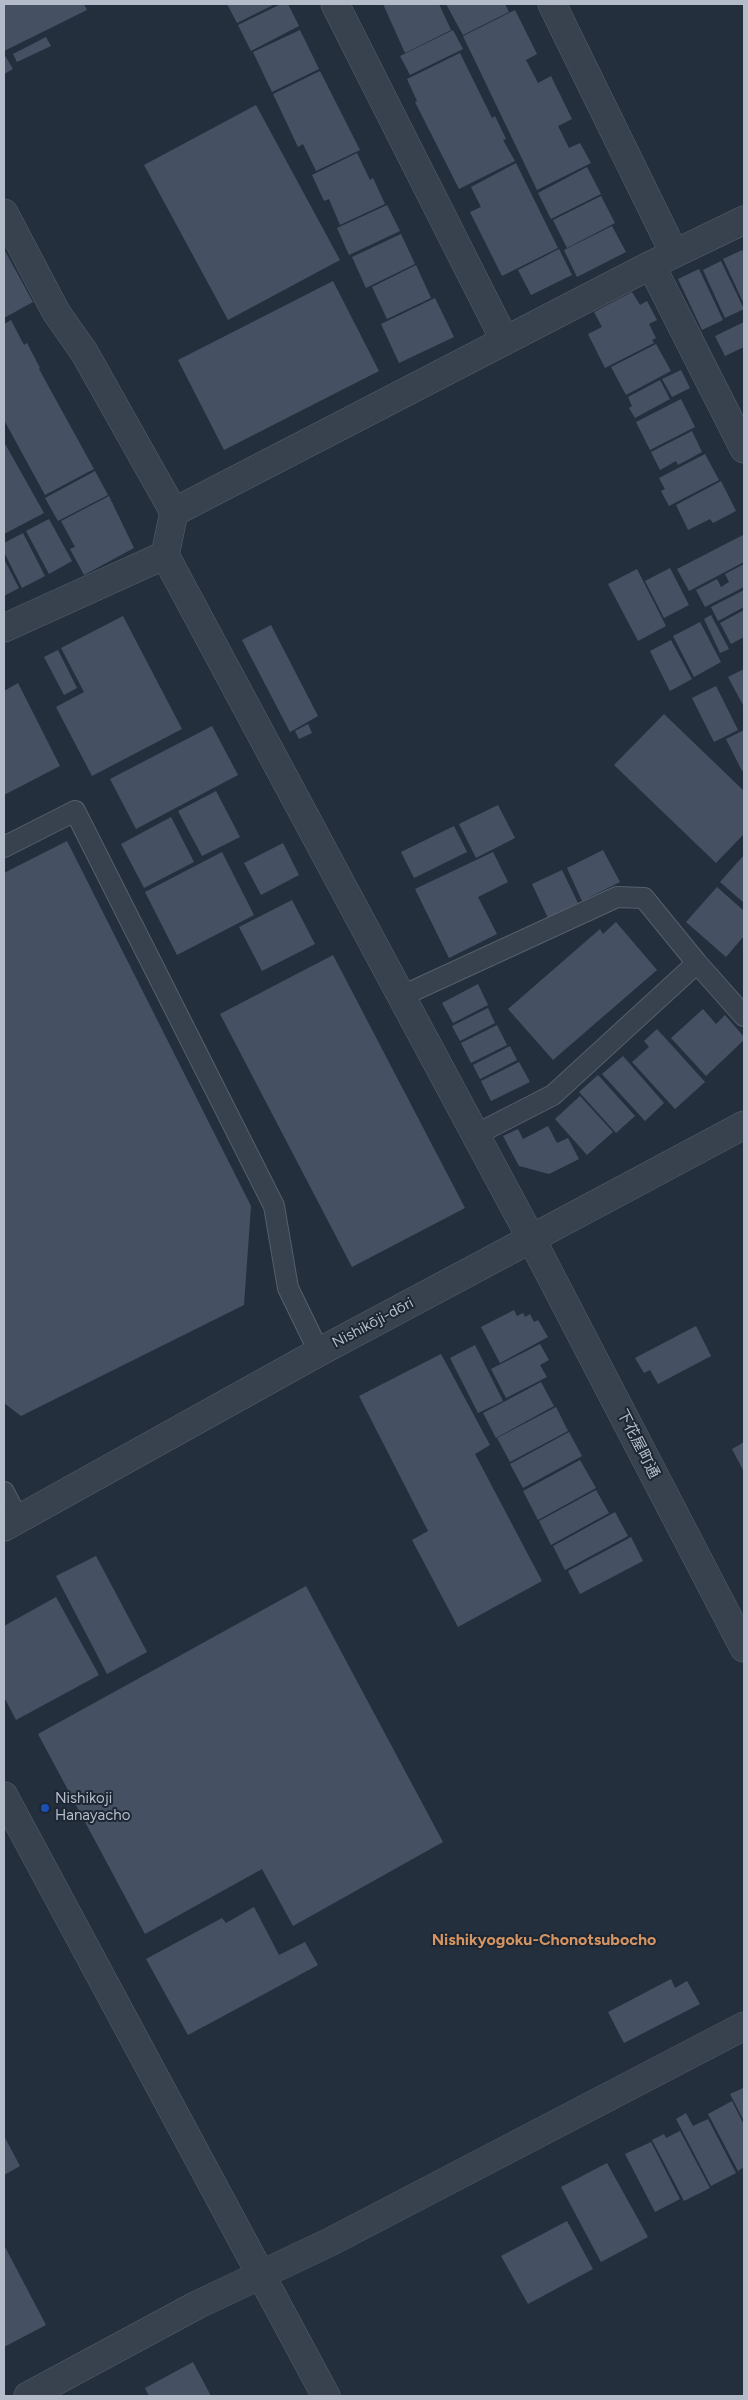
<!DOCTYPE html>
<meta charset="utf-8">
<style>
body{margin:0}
#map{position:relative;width:748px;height:2400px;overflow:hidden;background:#242f3e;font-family:Figtree,sans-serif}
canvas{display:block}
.frame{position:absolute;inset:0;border:5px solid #b4bcc9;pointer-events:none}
</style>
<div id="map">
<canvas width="748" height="2400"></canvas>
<div class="frame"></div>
</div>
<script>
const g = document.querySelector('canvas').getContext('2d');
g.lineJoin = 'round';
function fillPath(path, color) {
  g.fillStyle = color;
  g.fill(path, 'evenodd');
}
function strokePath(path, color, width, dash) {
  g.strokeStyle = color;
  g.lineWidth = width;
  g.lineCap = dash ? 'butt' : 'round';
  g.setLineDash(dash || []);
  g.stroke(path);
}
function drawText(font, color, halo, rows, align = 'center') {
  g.font = font + ' Figtree,"Noto Sans JP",sans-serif';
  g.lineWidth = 4;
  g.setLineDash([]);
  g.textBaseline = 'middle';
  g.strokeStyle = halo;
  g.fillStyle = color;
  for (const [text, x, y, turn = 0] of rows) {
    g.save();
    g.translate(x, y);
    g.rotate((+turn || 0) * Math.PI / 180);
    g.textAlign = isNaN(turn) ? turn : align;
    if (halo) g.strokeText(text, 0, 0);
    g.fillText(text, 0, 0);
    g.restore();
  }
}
fillPath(new Path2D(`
 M4 4H84L87 10 4 51Z
 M227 4H275L237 23Z
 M281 4H288L299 26 251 51 238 25Z
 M383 4H439L451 30 405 53Z
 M446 4H505L509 12 463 35Z
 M515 10 537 54 526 60 538 83 551 76 572 119 558 126 569 148 580 143 591 163 537 190 463 36Z
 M300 30 319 69 272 92 253 52Z
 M453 30 463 49 410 75 400 56Z
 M46 37 51 46 17 62 13 54Z
 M460 53 492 118 495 116 506 139 503 140 515 161 459 189 415 102 417 101 407 79Z
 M4 54 13 69 4 74Z
 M320 71 360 150 316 171 303 144 298 147 273 94Z
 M256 105 340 260 228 320 144 165Z
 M357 153 370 180 373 178 385 204 340 225 329 199 324 201 312 175Z
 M516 163 558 248 502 276 470 212 481 207 471 187Z
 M587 167 601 194 551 219 538 193Z
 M601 196 615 223 567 248 553 220Z
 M387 205 400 231 349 255 337 228Z
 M612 226 626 252 577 277 564 250Z
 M401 234 415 264 366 288 352 257Z
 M4 249 33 302 4 318Z
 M559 249 572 275 531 295 518 270Z
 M742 250 744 254V304L723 259Z
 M721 261 744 309 725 318 703 270Z
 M416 265 431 298 387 319 372 287Z
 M699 269 723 320 702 330 678 279Z
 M333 281 379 371 224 450 178 360Z
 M632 292 640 305 647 301 657 320 649 324 656 338 652 340 654 343 605 368 588 334 602 327 594 312Z
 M435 298 454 337 399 363 381 324Z
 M11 320 24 345 27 343 40 368 39 369 94 469 45 495 4 420V324Z
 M744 322V347L725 356 715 336Z
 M656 344 671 371 626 395 611 367Z
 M681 370 690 388 672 397 662 379Z
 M660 380 670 399 635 418 629 408 632 406 628 397Z
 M681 399 695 427 650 450 636 422Z
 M692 431 702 452 678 465 676 461 660 470 651 452Z
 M4 442 44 513 4 534Z
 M705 454 719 480 669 506 661 491 665 489 659 478Z
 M95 471 108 495 58 521 45 498Z
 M721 481 736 511 713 523 710 519 688 530 676 505Z
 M109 496 134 548 84 575 70 549 75 547 61 521Z
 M49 519 72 561 49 574 26 531Z
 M23 533 45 576 22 588 4 552V543Z
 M743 535 744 562 689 591 677 569Z
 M4 559 19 588 4 596Z
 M744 564V587L705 607 696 590 717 579 721 587 729 582 725 574Z
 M670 568 689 605 664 618 645 581Z
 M637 569 666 626 638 641 608 584Z
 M744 590V607L718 621 711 607Z
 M744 610V637L731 644 720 623Z
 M711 615 729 649 720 653 704 619Z
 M123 616 182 729 92 776 56 707 84 692 61 648Z
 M700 622 721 662 694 677 673 636Z
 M271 625 318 716 290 732 242 640Z
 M671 640 692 679 670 691 650 651Z
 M58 650 77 688 64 695 44 657Z
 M744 669V707L728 677Z
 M18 683 60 766 4 795V691Z
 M716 686 738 730 714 742 692 698Z
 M664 714 744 791V834L716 863 614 765Z
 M308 724 312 733 299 739 295 731Z
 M212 726 238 775 136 829 110 779Z
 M744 730V770L742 771 726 739Z
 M216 791 240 837 202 856 178 811Z
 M498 805 515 838 476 858 459 824Z
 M171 817 194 862 144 888 121 844Z
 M454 826 467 852 414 878 401 852Z
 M67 841 251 1206 244 1305 21 1416 4 1403V873Z
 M283 843 299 875 261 895 244 863Z
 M603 850 620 882 582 901 567 868Z
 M222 852 254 915 177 955 145 892Z
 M493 852 508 882 478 897 497 934 449 958 415 889Z
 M744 855V900L743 902 720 882Z
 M562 870 578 903 548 918 532 884Z
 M717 887 744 911V936L726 957 686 922Z
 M292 900 315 944 262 971 239 927Z
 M616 922 657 970 553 1060 508 1009 600 929 603 934Z
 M333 955 465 1208 352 1267 220 1014Z
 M478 984 488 1005 453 1023 442 1003Z
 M488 1008 495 1023 460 1041 452 1026Z
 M703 1009 716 1024 725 1015 744 1037V1040L706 1076 671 1038Z
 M497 1025 507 1045 471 1063 461 1043Z
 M657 1029 705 1082 675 1109 632 1062 649 1047 644 1041Z
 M510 1046 517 1060 480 1079 473 1065Z
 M623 1056 664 1103 645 1121 602 1074Z
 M519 1062 530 1082 491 1101 481 1081Z
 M598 1075 635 1116 616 1133 579 1092Z
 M580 1096 613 1132 587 1155 555 1119Z
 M548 1126 557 1143 568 1138 579 1159 549 1174 519 1166 503 1136 518 1129 523 1139Z
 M514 1310 517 1316 523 1313 525 1317 530 1314 534 1322 538 1320 548 1337 500 1363 481 1327Z
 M696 1326 711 1356 658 1384 650 1370 644 1373 635 1358Z
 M540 1344 549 1360 540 1365 547 1377 506 1398 491 1369Z
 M475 1345 503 1401 478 1413 450 1358Z
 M441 1354 490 1445 475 1454 542 1581 458 1627 412 1540 428 1531 359 1396Z
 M541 1382 554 1406 496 1438 483 1413Z
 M556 1407 568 1431 510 1462 497 1438Z
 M569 1432 582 1456 523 1488 510 1464Z
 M744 1442V1472L732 1449Z
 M580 1460 596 1488 538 1520 523 1491Z
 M596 1490 609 1513 551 1545 539 1521Z
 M615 1512 628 1536 565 1570 553 1546Z
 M631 1537 643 1561 580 1594 568 1571Z
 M96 1556 147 1652 107 1674 56 1576Z
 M306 1586 443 1842 293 1926 262 1869 145 1934 38 1734Z
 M56 1597 99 1675 16 1720 4 1697V1626Z
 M254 1907 279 1955 305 1942 318 1965 188 2035 146 1959 222 1918 226 1923Z
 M671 1979 675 1988 687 1981 700 2004 624 2043 608 2012Z
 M743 2088 744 2091V2121L730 2094Z
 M732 2101 744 2125V2167L738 2171 708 2114Z
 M686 2113 693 2126 708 2119 736 2173 711 2186 676 2119Z
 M680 2131 710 2188 684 2201 652 2140 664 2134 666 2138Z
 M4 2136 20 2166 4 2175Z
 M651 2142 680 2199 655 2212 625 2154Z
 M607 2163 648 2237 601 2262 561 2187Z
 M567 2221 593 2269 528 2304 501 2256Z
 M4 2245 46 2325 4 2347Z
 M193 2362 211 2396H149L145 2388Z`), '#455162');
const service = new Path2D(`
 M4 847 75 811 274 1206 288 1288 319 1352
 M402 996 617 897 644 898 697 963 744 1016
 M475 1135 553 1095 697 963
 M4 1492 18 1519`);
const minor = new Path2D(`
 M335 4 505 341
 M552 4 674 253
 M4 213 56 312 84 352 174 512 165 555 532 1240 744 1648
 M651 265 744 449
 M174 512 651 265 744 220
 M4 628 165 555`);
const tertiary = new Path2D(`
 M4 1527 319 1352 744 1125
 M4 1796 326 2396
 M28 2396 197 2305 330 2242 744 2026`);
strokePath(service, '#565f6c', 22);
strokePath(minor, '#565f6c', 29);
strokePath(tertiary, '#565f6c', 29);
strokePath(service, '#38414e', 20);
strokePath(minor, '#38414e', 28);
strokePath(tertiary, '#38414e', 28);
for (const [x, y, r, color] of [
 [45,1808,5,"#1a4fb4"]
]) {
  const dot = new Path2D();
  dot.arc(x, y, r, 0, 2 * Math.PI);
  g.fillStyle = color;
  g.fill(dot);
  strokePath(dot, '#1d2633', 2);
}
drawText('15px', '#b4bcc9', '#1d2633', [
 ["Nishikōji-dōri",373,1323,-28],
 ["下花屋町通",638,1444,63]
]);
drawText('15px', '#b4bcc9', '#1d2633', [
 ["Nishikoji",55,1799],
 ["Hanayacho",55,1816]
], 'left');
drawText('bold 16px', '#d59563', '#1d2633', [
 ["Nishikyogoku-Chonotsubocho",544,1940]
]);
</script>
